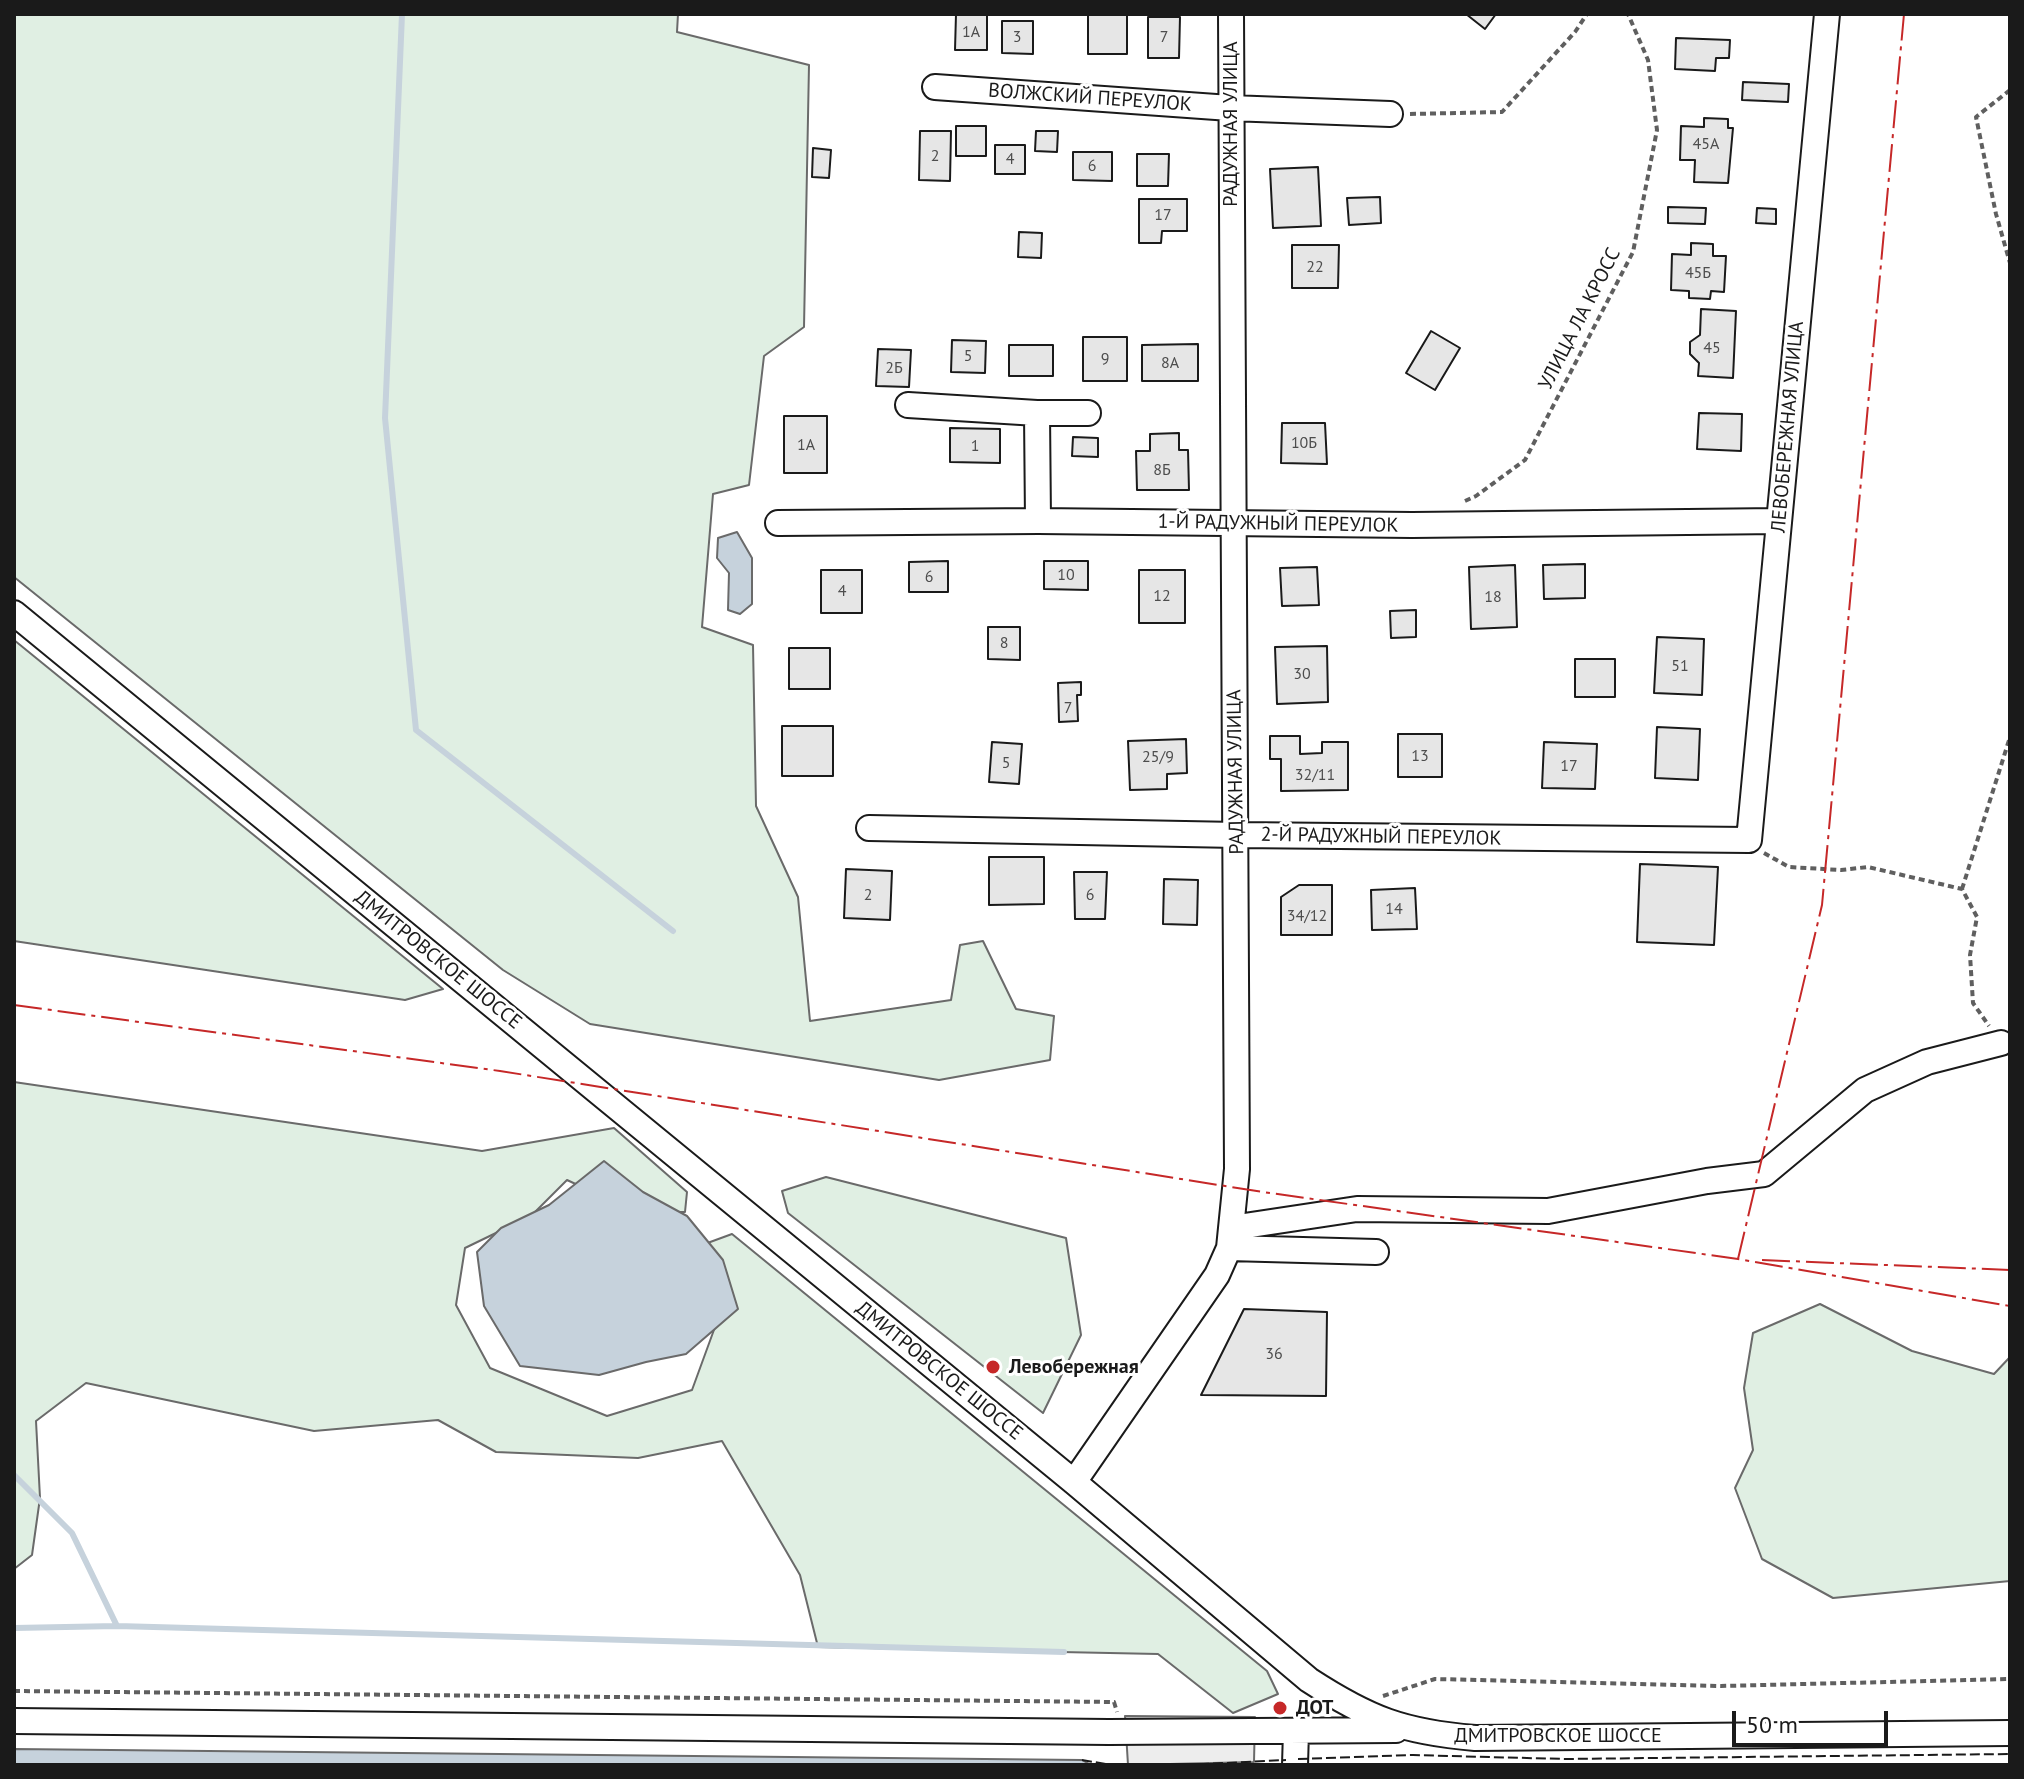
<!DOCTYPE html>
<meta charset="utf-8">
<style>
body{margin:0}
#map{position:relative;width:2024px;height:1779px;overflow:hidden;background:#fff;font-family:"PT Sans",sans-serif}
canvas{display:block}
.frame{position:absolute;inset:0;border:16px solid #1a1a1a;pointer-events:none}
.scale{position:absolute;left:1732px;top:1711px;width:156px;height:36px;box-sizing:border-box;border:4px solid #1a1a1a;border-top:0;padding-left:10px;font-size:24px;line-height:28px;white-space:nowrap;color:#1a1a1a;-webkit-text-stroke:6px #fff;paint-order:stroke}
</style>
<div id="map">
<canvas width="2024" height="1779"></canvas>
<div class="frame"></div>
<div class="scale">50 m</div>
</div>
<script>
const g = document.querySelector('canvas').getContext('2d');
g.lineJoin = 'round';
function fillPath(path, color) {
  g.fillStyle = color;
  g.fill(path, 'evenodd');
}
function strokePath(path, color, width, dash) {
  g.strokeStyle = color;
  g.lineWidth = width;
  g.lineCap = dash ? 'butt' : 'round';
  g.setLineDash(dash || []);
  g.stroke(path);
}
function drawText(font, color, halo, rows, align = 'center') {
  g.font = font + ' "PT Sans",sans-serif';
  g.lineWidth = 6;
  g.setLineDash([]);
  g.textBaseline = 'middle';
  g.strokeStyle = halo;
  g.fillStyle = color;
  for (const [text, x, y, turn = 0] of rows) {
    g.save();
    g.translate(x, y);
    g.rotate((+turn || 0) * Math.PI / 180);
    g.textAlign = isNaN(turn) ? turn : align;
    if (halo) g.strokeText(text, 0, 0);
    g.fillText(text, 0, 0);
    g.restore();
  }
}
const green = new Path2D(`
 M14 14H678L677 32 809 65 804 327 764 356 749 485 713 494 702 627 753 645 756 806 798 897 810 1021 951 1000 960 945 983 941 1016 1009 1054 1016 1050 1060 939 1080 590 1024 503 970 14 577Z
 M14 640 443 989 405 1000 14 941Z
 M14 1082 482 1151 614 1128 687 1192 685 1212H636L567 1180 531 1216 465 1248 456 1305 490 1368 607 1416 692 1390 730 1286 702 1245 732 1234 1267 1671 1278 1694 1233 1713 1158 1654 818 1647 800 1575 722 1441 638 1458 496 1452 438 1420 314 1431 86 1383 36 1421 40 1498 32 1555 14 1569Z
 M826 1177 1066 1238 1081 1335 1043 1413 788 1213 782 1191Z
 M1820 1304 1912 1351 1994 1374 2010 1357V1581L1833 1598 1762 1559 1735 1488 1753 1450 1744 1388 1753 1333Z`);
fillPath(green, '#e0efe3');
strokePath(green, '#6a6a6a', 2);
const parking = new Path2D(`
 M1125 1716 1255 1717 1254 1762 1128 1765Z`);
fillPath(parking, '#ededed');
strokePath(parking, '#6a6a6a', 2);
const water = new Path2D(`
 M737 532 752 558V604L740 614 728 610 729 573 717 558 718 538Z
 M604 1161 643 1192 687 1216 723 1260 738 1309 686 1354 646 1362 599 1375 520 1366 484 1306 477 1252 501 1228 549 1205Z
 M14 1749 1082 1760 1091 1765H14Z`);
fillPath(water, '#c6d2dc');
strokePath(water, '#6a6a6a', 2);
strokePath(new Path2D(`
 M402 14 385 418 416 730 673 931
 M14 1475 72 1533 117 1626
 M14 1628 117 1626 1064 1652`), '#c6d2dc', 6);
const building = new Path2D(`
 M956 14H987V50H955Z
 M1088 14H1127V54H1088Z
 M1466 14H1496L1485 29Z
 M1148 17H1180L1179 58H1148Z
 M1002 21H1033V54L1002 53Z
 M1676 38 1730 40 1729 58H1716L1715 71 1675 69Z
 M1743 82 1789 84 1788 102 1742 100Z
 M1704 118 1728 119V128H1733L1728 183 1694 182 1695 160H1680L1681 126 1704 127Z
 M956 126H986V156H956Z
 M920 131H951L950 181 919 180Z
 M1036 131H1058L1057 152 1035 151Z
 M995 145H1025V174H995Z
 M813 148 831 150 829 178 812 177Z
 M1073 152H1112V181L1073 180Z
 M1137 154H1169L1168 186H1137Z
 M1318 167 1321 226 1273 228 1270 169Z
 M1380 197 1381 223 1349 225 1347 198Z
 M1139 199H1187V231H1162L1161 243H1139Z
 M1668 207 1706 208 1705 224 1668 223Z
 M1757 208 1776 209V224L1756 223Z
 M1019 232 1042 233 1041 258 1018 257Z
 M1691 243 1713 244V256H1726L1724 292 1711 291 1710 299 1689 298V291L1671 290 1672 254 1691 255Z
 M1292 245H1339L1338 288H1292Z
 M1701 309 1736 311 1733 378 1698 376 1699 363 1690 354V342L1700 335Z
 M1431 331 1460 348 1435 390 1406 373Z
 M1083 337H1127V381H1083Z
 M952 340 986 341 985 373 951 372Z
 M1198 344V381H1142V345Z
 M1009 345H1053V376H1009Z
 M878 349 911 350 909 387 876 386Z
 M1699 413 1742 414 1741 451 1697 449Z
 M784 416H827V473H784Z
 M1282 423H1325L1327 464 1281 463Z
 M950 428 1000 429V463L950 462Z
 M1179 433V450H1188L1189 490H1137L1136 451H1150V434Z
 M1073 437 1098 438V457L1072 456Z
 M948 561V592H909V562Z
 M1044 561H1088V590L1044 589Z
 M1585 564V598L1544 599 1543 565Z
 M1515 565 1517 627 1471 629 1469 567Z
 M1317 567 1319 605 1282 606 1280 568Z
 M821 570H862V613H821Z
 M1139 570H1185V623H1139Z
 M1416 610V637L1391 638 1390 611Z
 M988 627H1020V660L988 659Z
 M1657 637 1704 639 1702 695 1654 693Z
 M1327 646 1328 702 1277 704 1275 647Z
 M789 648H830V689H789Z
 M1575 659H1615V697H1575Z
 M1081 682V695H1077L1078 721 1059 722 1058 683Z
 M782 726H833V776H782Z
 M1657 727 1700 729 1698 780 1655 778Z
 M1398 734H1442V777H1398Z
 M1270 736H1300V754L1322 753V742H1348V790L1281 791V759H1270Z
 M1186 739 1187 773 1167 774V789L1130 790 1128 741Z
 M992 742 1022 744 1019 784 989 782Z
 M1544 742 1597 744 1595 789 1542 788Z
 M989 857H1044V904L989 905Z
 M1640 864 1718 867 1714 945 1637 942Z
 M846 869 892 871 890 920 844 918Z
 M1074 872H1107L1105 919H1075Z
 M1164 879 1198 880 1197 925 1163 924Z
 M1299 885H1332V935H1281V897Z
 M1415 888 1417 929 1372 930 1371 890Z
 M1244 1309 1327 1312 1326 1396 1201 1395Z`);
fillPath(building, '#e6e6e6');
strokePath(building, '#1a1a1a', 2);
const minor = new Path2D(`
 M935 87 1230 108 1390 114
 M908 405 1037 413H1088
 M1037 413 1038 521
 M778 523 1038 521 1412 525 1779 521
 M14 613 1074 1482 1309 1680C1369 1719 1403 1732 1475 1738L2010 1733
 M869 828 1237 835 1749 840 1827 14
 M1231 1228 1357 1209 1548 1211 1707 1181 1764 1174 1865 1090 1927 1062 2001 1043
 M1229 1248 1376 1252
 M1074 1482 1217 1275 1229 1248 1237 1169 1231 14
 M14 1721 1109 1732 1396 1730
 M1295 1765 1296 1731`);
strokePath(minor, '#1a1a1a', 28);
strokePath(new Path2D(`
 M2010 90 1976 117 1996 214 2010 263
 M1410 114 1502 112 1575 32 1587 14
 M1465 501 1476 496 1525 460 1633 252 1657 130 1648 60 1628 14
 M1764 853 1789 867 1841 870 1868 867 1962 889 1977 917 1970 955 1973 1003 1989 1026
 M1962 889 2010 737
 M14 1691 1114 1702 1117 1712
 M1383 1696 1435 1679 1721 1686 2010 1679`), '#5f5f5f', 4, [6, 4]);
strokePath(minor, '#fff', 24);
strokePath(new Path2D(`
 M1298 1759 1413 1755 1565 1759 2010 1754
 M1082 1760 1112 1765
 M1185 1765 1286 1760`), '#1a1a1a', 2, [10, 4]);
strokePath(new Path2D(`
 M14 1005 500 1071 1263 1192 1738 1259 2010 1306
 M1738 1259 1822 905 1904 14
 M1762 1260 2010 1270`), '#c62828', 2, [28, 6, 4, 6]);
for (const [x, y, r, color] of [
 [993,1367,8,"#c62828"],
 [1280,1708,8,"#c62828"]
]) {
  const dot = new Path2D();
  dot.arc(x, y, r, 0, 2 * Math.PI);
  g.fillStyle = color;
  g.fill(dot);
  strokePath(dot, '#fff', 3);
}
drawText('16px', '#4d4d4d', null, [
 ["1А",971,32],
 ["3",1017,37],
 ["7",1164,37],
 ["45А",1706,144],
 ["2",935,156],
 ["4",1010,159],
 ["6",1092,166],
 ["17",1163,215],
 ["22",1315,267],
 ["45Б",1698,273],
 ["45",1712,348],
 ["5",968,356],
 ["9",1105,359],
 ["8А",1170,363],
 ["2Б",894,368],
 ["10Б",1304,443],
 ["1А",806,445],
 ["1",975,446],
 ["8Б",1162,470],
 ["10",1066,575],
 ["6",929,577],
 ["4",842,591],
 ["12",1162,596],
 ["18",1493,597],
 ["8",1004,643],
 ["51",1680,666],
 ["30",1302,674],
 ["7",1068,708],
 ["13",1420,756],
 ["25/9",1158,757],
 ["5",1006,763],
 ["17",1569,766],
 ["32/11",1315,775],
 ["2",868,895],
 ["6",1090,895],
 ["14",1394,909],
 ["34/12",1307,916],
 ["36",1274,1354]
]);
drawText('20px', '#1a1a1a', '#fff', [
 ["ВОЛЖСКИЙ ПЕРЕУЛОК",1090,98,4],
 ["РАДУЖНАЯ УЛИЦА",1231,124,-90],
 ["УЛИЦА ЛА КРОСС",1580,319,-63],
 ["ЛЕВОБЕРЕЖНАЯ УЛИЦА",1788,427,-85],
 ["1-Й РАДУЖНЫЙ ПЕРЕУЛОК",1278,524,1],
 ["РАДУЖНАЯ УЛИЦА",1236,772,-91],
 ["2-Й РАДУЖНЫЙ ПЕРЕУЛОК",1381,837,1],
 ["ДМИТРОВСКОЕ ШОССЕ",438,960,39],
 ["ДМИТРОВСКОЕ ШОССЕ",939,1371,39],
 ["ДМИТРОВСКОЕ ШОССЕ",1558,1736]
]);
drawText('bold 20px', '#1a1a1a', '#fff', [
 ["Левобережная",1009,1367],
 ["ДОТ",1296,1708]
], 'left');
</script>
